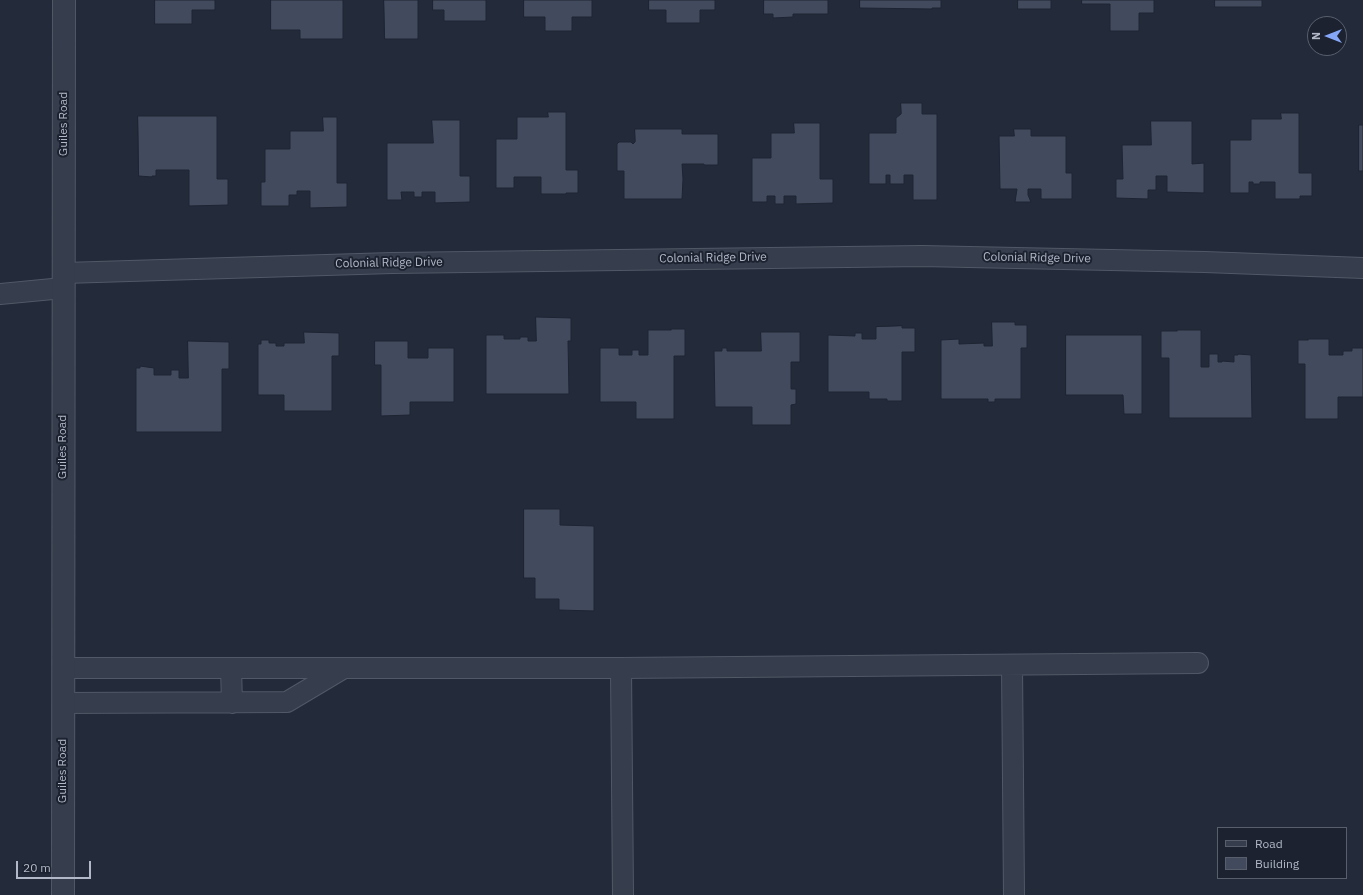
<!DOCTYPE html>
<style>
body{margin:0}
#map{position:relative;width:1363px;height:895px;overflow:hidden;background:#232b3b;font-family:"IBM Plex Sans",sans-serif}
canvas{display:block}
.legend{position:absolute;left:1217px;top:827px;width:130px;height:52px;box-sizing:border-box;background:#1c2230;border:1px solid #585e6c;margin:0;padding:5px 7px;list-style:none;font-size:12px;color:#b2b8c7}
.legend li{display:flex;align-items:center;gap:8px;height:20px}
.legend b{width:20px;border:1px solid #585e6c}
.north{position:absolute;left:1307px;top:16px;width:40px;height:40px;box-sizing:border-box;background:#1c2230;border:1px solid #585e6c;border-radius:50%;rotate:270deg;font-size:11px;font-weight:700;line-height:16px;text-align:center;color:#b2b8c7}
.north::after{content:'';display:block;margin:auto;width:14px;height:18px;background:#86a7f8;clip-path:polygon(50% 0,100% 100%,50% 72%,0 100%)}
.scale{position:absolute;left:16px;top:861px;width:75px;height:18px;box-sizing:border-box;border:2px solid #b2b8c7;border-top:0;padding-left:5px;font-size:12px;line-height:14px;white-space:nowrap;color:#b2b8c7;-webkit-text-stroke:3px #1c2230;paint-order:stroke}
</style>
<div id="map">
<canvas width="1363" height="895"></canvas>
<ul class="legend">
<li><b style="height:5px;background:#363d4c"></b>Road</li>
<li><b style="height:11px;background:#424a5d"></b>Building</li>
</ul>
<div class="north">N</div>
<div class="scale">20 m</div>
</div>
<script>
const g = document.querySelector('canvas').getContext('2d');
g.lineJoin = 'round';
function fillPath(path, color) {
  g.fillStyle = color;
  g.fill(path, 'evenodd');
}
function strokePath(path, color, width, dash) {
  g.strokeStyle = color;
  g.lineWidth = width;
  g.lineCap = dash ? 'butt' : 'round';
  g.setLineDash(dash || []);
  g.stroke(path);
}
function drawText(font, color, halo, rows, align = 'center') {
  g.font = font + ' "IBM Plex Sans",sans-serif';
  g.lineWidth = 4;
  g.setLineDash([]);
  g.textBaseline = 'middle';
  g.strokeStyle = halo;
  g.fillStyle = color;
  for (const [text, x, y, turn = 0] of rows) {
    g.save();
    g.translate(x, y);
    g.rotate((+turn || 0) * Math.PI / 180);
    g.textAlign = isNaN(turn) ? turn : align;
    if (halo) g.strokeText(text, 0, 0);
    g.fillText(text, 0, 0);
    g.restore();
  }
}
const building = new Path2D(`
 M155 0H215V10H192V24H155Z
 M271 0H343V39H300V30H271Z
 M384 0H418V39H385Z
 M433 0H486V21H444V10H433Z
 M524 0H592V17H572V31H545V17H524Z
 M649 0H715V10H700V23H666V10H649Z
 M764 0H828V14H793V17L773 18V14H764Z
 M860 0H941V8H932V9L860 8Z
 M1018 0H1051V9H1018Z
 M1082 0H1154V13H1139V31H1110V4H1082Z
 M1215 0H1262V7H1215Z
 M901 103H922V114H937V200H913V175H904V184H890V175H886V184H869V133H896V118L901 114Z
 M548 112H566V170H578V193H566V194H541V177H514V188H496V139H517V117H548Z
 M1281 113H1299V173H1312V196H1300V199H1275V182H1260V184H1253V182H1249V193H1230V140H1251V119H1281Z
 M138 116H217V179H228V205L189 206V170H156V176H152V177L139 176Z
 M323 117H337V183H347V207L310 208V191H297V195H289V206H261V182H265V149H290V131H323Z
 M432 120H460V176H470V202L435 203V192H422V197H414V192H401L402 200H387V143H433Z
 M1151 121H1192V164L1204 163V193L1167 192V176H1156V190H1148V199L1116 198V179H1123L1122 145H1151Z
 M794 123H820V179H833V203L796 204V196H784V204H775V196H767V202H752V158H771V133H794Z
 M1359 125H1363V171H1359Z
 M635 129H682V134H718V165H704V164H682L683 179 682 199H624V171H617V144L619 142H631L633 144 635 142Z
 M1014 129H1031V136H1066V173H1072V199H1041V189H1028V195L1031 202H1015L1017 189H1000L999 136H1014Z
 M536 317 571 318V341H568L569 394H486V335H504V339H520V337H528V341H536Z
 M992 322H1015V325H1027V348H1021V399H995V402H988V399H941V340L959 339V344L984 343V346H992Z
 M902 326V328H915V352H902V401H887V399H869V392H828V335L855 336V333H862V339H876V327Z
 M671 329H685V356H674V419H636V402H600V348H619V355H632V350H639V355H648V330H671Z
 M1177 330H1201V367H1209V354H1218V362H1222V361L1234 362V355H1238V354L1251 355 1252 418H1169V358H1161V331H1177Z
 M304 332 339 333V356H332V411H284V395H258V344H261V340H269V343H276V346H284V343H304Z
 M761 332H800V362H791V389H796V404L791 405V425H752V407H715L714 351H722V348H727V351H761Z
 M1066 335H1142V414H1124L1123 395H1066Z
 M1308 339H1329V355H1343V351H1352V348H1363V397H1338V419H1305V364H1298V340H1308Z
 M188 341 229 342V369H222V432H136V368H140V366L154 368V375H171V370H179V378H188Z
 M375 341H408V358H428V348H454V402H410V415L381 416V365H375Z
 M524 509H560V525L594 526V611L559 610V599H535V578H524Z`);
fillPath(building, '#424a5d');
strokePath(building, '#1e2432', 1);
const minor = new Path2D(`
 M64 273 392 263 922 256 1205 262 1363 268
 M0 294 63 288
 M1012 665 1014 895
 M63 668H621L623 895
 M231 668 232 703
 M621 668 1198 663
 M63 703 287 702 344 668`);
const tertiary = new Path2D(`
 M63 895 64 0`);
strokePath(minor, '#515866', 22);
strokePath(tertiary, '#515866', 24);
strokePath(minor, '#363d4c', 20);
strokePath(tertiary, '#363d4c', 22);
drawText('12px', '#b2b8c7', '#1c2230', [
 ["Guiles Road",64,124,-90],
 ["Colonial Ridge Drive",713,258,-1],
 ["Colonial Ridge Drive",1037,258,1],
 ["Colonial Ridge Drive",389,263,-1],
 ["Guiles Road",63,447,-90],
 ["Guiles Road",63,771,-90]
]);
</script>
